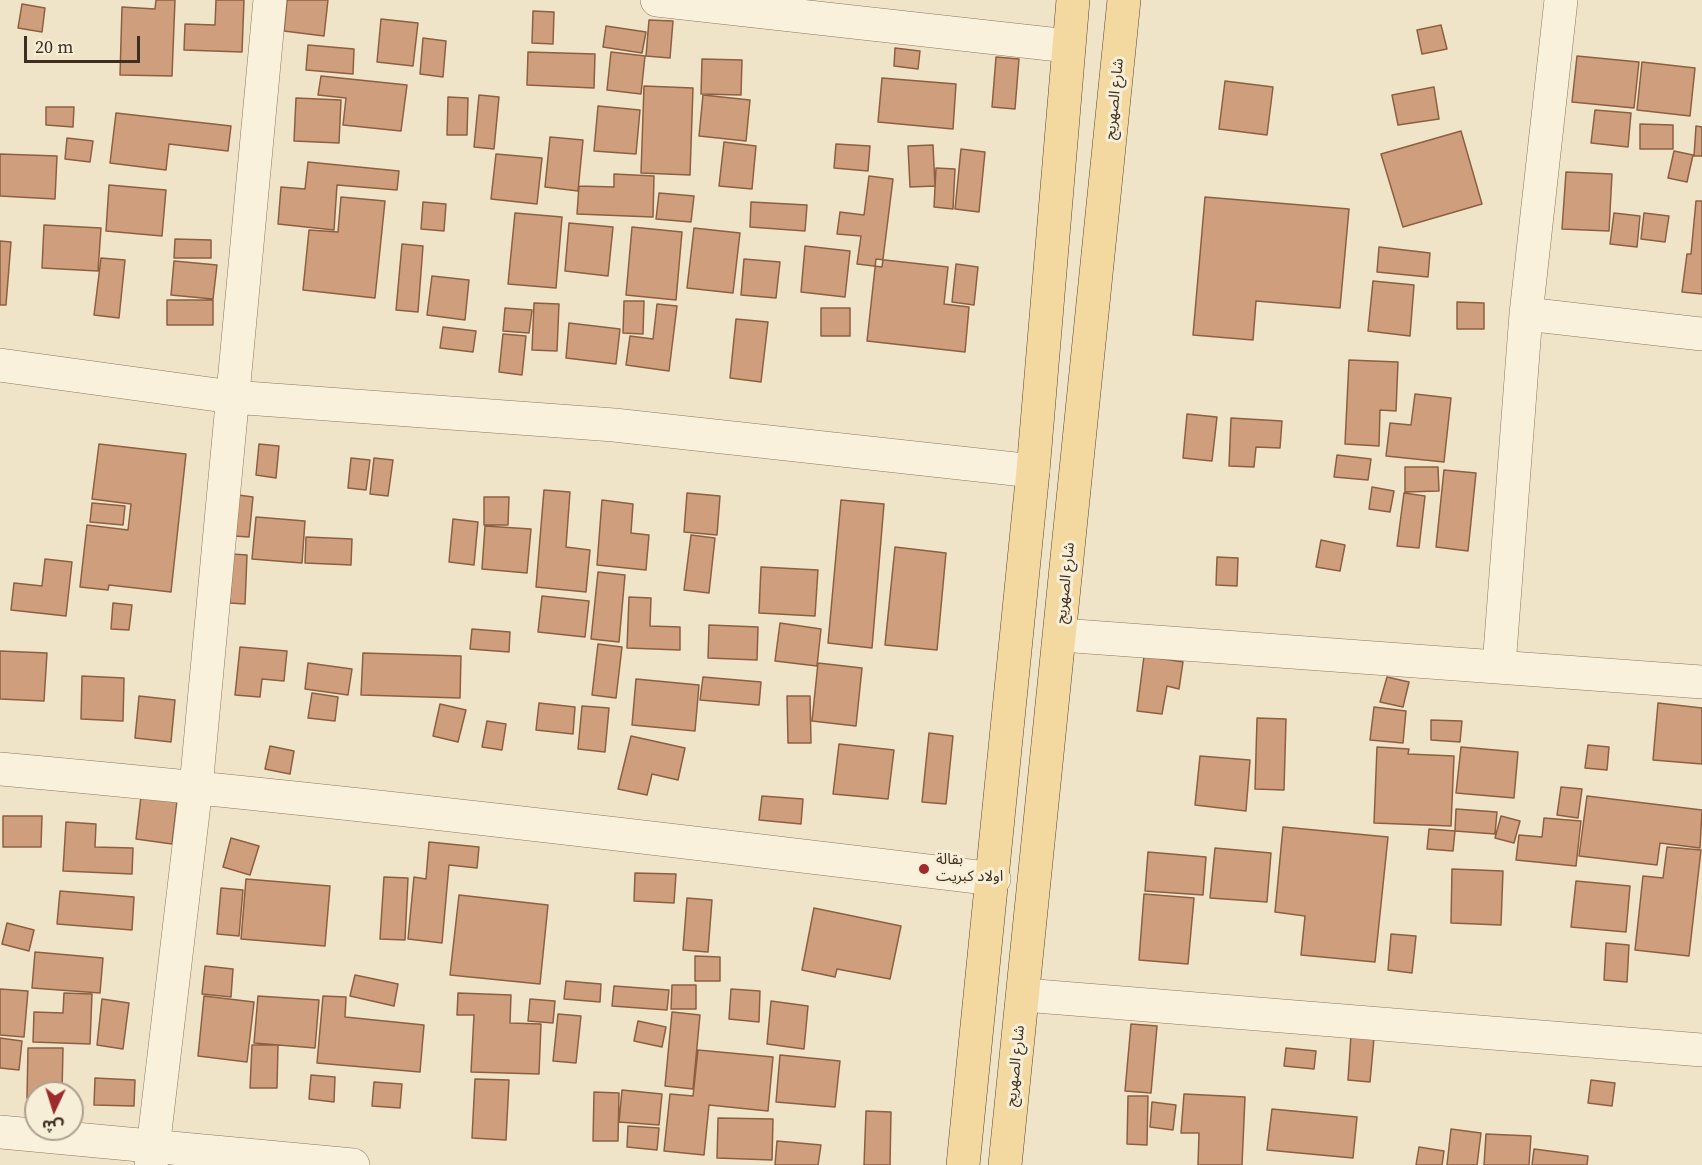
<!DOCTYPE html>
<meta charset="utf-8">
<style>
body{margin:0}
#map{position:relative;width:1702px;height:1165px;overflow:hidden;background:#f0e4c8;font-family:"Source Serif 4","Noto Sans Arabic",serif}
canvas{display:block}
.north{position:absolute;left:24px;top:1081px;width:60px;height:60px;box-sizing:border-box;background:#f7eed8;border:2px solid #ada18e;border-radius:50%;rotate:184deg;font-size:16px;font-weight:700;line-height:24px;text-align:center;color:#3d2e20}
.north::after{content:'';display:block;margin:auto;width:21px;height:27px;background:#9e2a2b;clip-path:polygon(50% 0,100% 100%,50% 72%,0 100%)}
.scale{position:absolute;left:24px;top:36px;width:116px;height:27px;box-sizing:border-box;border:3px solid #3d2e20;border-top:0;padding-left:8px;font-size:18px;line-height:21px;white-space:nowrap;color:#3d2e20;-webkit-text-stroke:4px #f7eed8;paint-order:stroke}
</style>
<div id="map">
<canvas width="1702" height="1165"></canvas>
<div class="north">ش</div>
<div class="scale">20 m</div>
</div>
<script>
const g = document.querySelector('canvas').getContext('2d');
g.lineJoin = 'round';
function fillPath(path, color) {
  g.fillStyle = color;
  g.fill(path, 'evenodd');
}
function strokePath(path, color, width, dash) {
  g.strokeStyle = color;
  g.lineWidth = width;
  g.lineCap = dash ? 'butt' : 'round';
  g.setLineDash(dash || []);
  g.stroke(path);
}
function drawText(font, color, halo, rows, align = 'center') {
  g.font = font + ' "Source Serif 4","Noto Sans Arabic",serif';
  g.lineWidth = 6;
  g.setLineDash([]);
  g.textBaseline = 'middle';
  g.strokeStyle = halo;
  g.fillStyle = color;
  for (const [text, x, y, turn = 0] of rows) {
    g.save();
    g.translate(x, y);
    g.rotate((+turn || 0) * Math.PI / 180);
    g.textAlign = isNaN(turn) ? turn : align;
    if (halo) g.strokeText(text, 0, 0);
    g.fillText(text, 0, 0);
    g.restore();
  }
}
const building = new Path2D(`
 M156 0H175L172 76 120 75 122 7 155 9Z
 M216 0H244L242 52 184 50 185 24 215 25Z
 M287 0H328L324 36 284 31Z
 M22 4 45 8 42 32 18 28Z
 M533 11 554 12 553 44 532 43Z
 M381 19 418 23 413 66 377 62Z
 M649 20 673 21 670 58 646 56Z
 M1441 25 1447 49 1422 54 1417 30Z
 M606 26 646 32 642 53 603 47Z
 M423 38 446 41 443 77 420 74Z
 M308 45 354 49 353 74 306 70Z
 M895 48 920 51 918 69 894 66Z
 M528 52 595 54 594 88 527 85Z
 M611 52 645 56 641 94 607 90Z
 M1577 56 1639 62 1634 108 1572 102Z
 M996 57 1019 59 1015 109 992 107Z
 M702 59 742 60 741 95 701 94Z
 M1642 62 1695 68 1690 116 1637 110Z
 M321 76 407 85 401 131 343 125 346 98 318 95Z
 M882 78 956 84 953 129 878 122Z
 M1225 81 1273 87 1267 135 1219 129Z
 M644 86 693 88 690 175 641 173Z
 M1434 87 1439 119 1398 125 1392 95Z
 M479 95 499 97 494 149 474 147Z
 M703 95 750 100 746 141 699 136Z
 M448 97 468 98 467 135H447Z
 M296 98 341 100 339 143 294 141Z
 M598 106 640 110 636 154 594 151Z
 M46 107H74L73 127 46 125Z
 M1595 110 1631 113 1628 147 1591 143Z
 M116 113 231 126 228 151 169 144 166 170 110 163Z
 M1640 124 1673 125V149H1640Z
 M1696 126 1702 127V156H1694Z
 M1461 131 1482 204 1403 227 1381 154Z
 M550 137 583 140 578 191 545 187Z
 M67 138 93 141 90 162 65 159Z
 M724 142 756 146 752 189 719 186Z
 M836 144 870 146 868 171 834 168Z
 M933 145 935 186 910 187 908 146Z
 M961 149 985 152 979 212 955 209Z
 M1674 151 1693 155 1687 182 1668 178Z
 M0 154 57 156 55 199 0 196Z
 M496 154 542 158 537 204 491 199Z
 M308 162 399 171 397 190 337 185 334 230 278 224 281 187 305 189Z
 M936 168 955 169 953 209 934 207Z
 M1566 172 1612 174 1609 231 1562 229Z
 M614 174 654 176 653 217 577 214 579 186 614 187Z
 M869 176 893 179 882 267 857 264 861 236 837 234 840 212 864 215Z
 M109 185 166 190 162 236 106 231Z
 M659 193 694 196 691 222 656 219Z
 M341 197 385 201 375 298 303 290 309 230 338 232Z
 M1205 197 1349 209 1340 308 1256 301 1253 340 1193 335Z
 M1696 201H1702V294L1682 292 1687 254H1691Z
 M423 202 446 204 444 231 421 229Z
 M751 202 807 205 805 231 750 227Z
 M515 213 562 217 556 288 508 284Z
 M1614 213 1640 216 1637 247 1610 244Z
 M1644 213 1669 216 1665 242 1641 239Z
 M569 223 613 227 608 276 565 271Z
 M44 225 101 228 98 271 42 268Z
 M632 227 682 232 676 300 626 295Z
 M694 228 740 233 733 293 687 288Z
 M175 239 211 240V258H174Z
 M0 241 11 242 6 305H0Z
 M402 244 423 246 418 312 396 310Z
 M805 246 850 251 845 297 801 292Z
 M1379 247 1430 253 1428 277 1377 272Z
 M101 258 125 260 119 318 94 315Z
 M744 259 780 262 776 298 741 295Z
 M876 259 948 267 944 304 969 307 965 352 867 341Z
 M174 261 217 265 213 299 171 295Z
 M956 264 978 267 974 305 952 302Z
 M432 276 469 280 465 320 427 315Z
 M1373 281 1414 285 1410 336 1368 331Z
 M167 300H213V325H167Z
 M624 301H644L643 334 623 333Z
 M1457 302 1484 303V329H1457Z
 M534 303 559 304 557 351 532 350Z
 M657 304 677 306 669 371 626 365 630 336 653 339Z
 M505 308 532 310 529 333 503 331Z
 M821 308H850V336H821Z
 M736 319 768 322 761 382 730 378Z
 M569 323 620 329 616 364 566 358Z
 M443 327 476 331 473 352 440 348Z
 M503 334 526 336 522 375 499 372Z
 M1349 360 1398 362 1396 411 1380 410 1379 446 1345 444Z
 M1415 394 1451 398 1444 462 1386 456 1390 423 1411 425Z
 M1187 414 1217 417 1212 461 1183 458Z
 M1231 418 1282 421 1280 448 1256 447 1254 467 1229 466Z
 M99 444 186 454 171 592 109 585 108 590 80 587 87 525 128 530 131 504 92 499Z
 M259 444 279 446 276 478 256 475Z
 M1337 455 1371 459 1368 480 1334 477Z
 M351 458 370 460 366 490 348 488Z
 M374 458 393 460 388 496 370 494Z
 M1405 467H1438L1439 491 1405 492Z
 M1444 470 1476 473 1468 551 1436 547Z
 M1372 487 1394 491 1390 512 1369 509Z
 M544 490 570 492 566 547 590 550 586 592 536 587Z
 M687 493 720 496 717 535 684 532Z
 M1404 493 1425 496 1419 548 1397 546Z
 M238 495 253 497 249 537 234 536Z
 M484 497H509L508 525H484Z
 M602 500 633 504 631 533 649 535 646 570 597 565Z
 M841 500 884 504 872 648 828 643Z
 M92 503 125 506 123 525 90 522Z
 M256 517 305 521 302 563 252 559Z
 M453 519 478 522 474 565 449 562Z
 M485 526 531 529 527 573 482 569Z
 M691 535 715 538 709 593 684 590Z
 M306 537 352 539 351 565 305 563Z
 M1321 540 1345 545 1340 571 1316 567Z
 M895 547 946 553 937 650 885 645Z
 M232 554 247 555 245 604 230 603Z
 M1217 557 1238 558 1237 586 1216 585Z
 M45 559 72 562 66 616 11 610 14 583 42 586Z
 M761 567 818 570 815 616 759 613Z
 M598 572 625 575 619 642 591 639Z
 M542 596 589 601 585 637 538 632Z
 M629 597 651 598 650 626 680 627V650L627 648Z
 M113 603 132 605 129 630 111 629Z
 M780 623 821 629 817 666 775 661Z
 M709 625 758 627 757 660 708 658Z
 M472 629 510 632 509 652 470 649Z
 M598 644 622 647 616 698 592 695Z
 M240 647 287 651 284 681 262 679 260 697 235 695Z
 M0 651 47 653 44 701 0 699Z
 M363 653 461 656 460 698 361 695Z
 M1144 656 1183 662 1179 689 1167 686 1162 714 1137 711Z
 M308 663 352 669 348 695 305 689Z
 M818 663 862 668 856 726 812 721Z
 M82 676 124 678 123 721 81 719Z
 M703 677 761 682 759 705 700 700Z
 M1387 677 1409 682 1403 707 1380 702Z
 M636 679 699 685 695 731 632 725Z
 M312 693 338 697 335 721 308 718Z
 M139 696 175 700 171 742 135 738Z
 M787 696H810L811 743H788Z
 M539 703 575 707 573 734 536 730Z
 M1658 703 1702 708V764L1653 760Z
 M440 704 466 710 458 742 433 736Z
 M582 706 609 708 605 752 578 749Z
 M1374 707 1406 711 1403 743 1370 740Z
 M1257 718 1286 719 1284 790 1255 789Z
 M1431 720 1462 721 1460 742 1431 740Z
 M487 721 506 724 502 750 482 747Z
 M929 733 953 736 946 804 922 802Z
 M631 736 685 748 678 780 652 774 647 795 618 789Z
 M839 744 894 750 888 799 833 794Z
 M1588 745 1609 747 1607 770 1585 768Z
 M270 746 294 751 290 774 265 769Z
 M1377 747 1409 749 1408 754 1454 756 1451 826 1374 823Z
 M1461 747 1518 752 1514 798 1456 793Z
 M1200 756 1250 760 1246 811 1195 805Z
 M1561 787 1582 789 1578 818 1557 815Z
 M141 796 177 801 172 844 136 839Z
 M762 796 803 799 801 824 759 820Z
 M1587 796 1702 810 1700 848 1660 843 1657 865 1579 856Z
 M1456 809 1497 812 1495 834 1455 831Z
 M3 816H42L41 847H3Z
 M1501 816 1520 821 1514 843 1495 838Z
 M1544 818 1581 821 1576 866 1516 860 1519 835 1542 837Z
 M66 822 96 824 95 847 133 848 132 874 63 871Z
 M1283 827 1388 837 1375 962 1301 955 1305 916 1275 912Z
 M1429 829 1455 831 1453 851 1427 849Z
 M231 838 259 846 250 875 223 867Z
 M429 842 479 847 477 868 449 865 442 943 408 939 414 877 426 879Z
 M1667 847 1701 850 1689 956 1635 950 1643 876 1663 878Z
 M1215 848 1271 853 1267 902 1210 898Z
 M1148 852 1206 857 1203 895 1145 891Z
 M1452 869 1503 871 1501 925 1451 923Z
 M635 873 676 874 674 903 634 901Z
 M384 877 408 878 405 940 380 939Z
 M246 879 330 886 325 946 241 939Z
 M1576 881 1630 886 1626 932 1571 927Z
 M221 888 243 890 239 936 217 934Z
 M60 891 134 897 132 930 57 924Z
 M1144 894 1194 898 1188 964 1139 960Z
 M459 895 548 905 540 984 450 975Z
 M687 898 712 900 708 952 683 950Z
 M814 908 901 926 890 979 837 969 835 977 802 970Z
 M7 923 34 930 29 951 2 944Z
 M1391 934 1416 936 1412 973 1388 970Z
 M1606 943 1629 945 1627 982 1604 980Z
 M35 952 103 958 100 993 32 988Z
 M695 956 720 957V981H695Z
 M205 966 233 969 231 997 202 994Z
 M355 975 398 984 394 1006 350 996Z
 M566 981 601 984 600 1002 564 999Z
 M672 985H696V1009H671Z
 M614 986 669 990 667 1010 612 1006Z
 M0 989 28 991 24 1037 0 1035Z
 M731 989 760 991 759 1022 729 1019Z
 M64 993 92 994 90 1044 33 1042 34 1012 63 1013Z
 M458 993 511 995 510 1023 541 1024 539 1074 471 1072 474 1015H457Z
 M204 996 254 1002 247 1062 198 1056Z
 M258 996 319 1000 315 1048 254 1043Z
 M323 996 346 997 345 1017 424 1025 420 1072 317 1063Z
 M102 999 129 1003 123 1049 97 1045Z
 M530 999 555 1001 553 1023 528 1021Z
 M771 1001 808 1006 804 1049 767 1044Z
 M672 1012 700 1015 693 1089 665 1086Z
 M558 1014 581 1016 576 1063 553 1061Z
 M638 1021 666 1027 662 1047 634 1041Z
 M1131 1024 1157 1026 1151 1093 1125 1091Z
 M1351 1035 1374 1038 1370 1082 1348 1080Z
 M0 1038 22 1041 19 1070 0 1068Z
 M252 1045H278L277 1088H250Z
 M28 1048H63L62 1093H36V1098H27Z
 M1286 1048 1316 1051 1314 1069 1284 1066Z
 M698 1050 773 1057 768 1111 709 1105 704 1155 664 1151 670 1094 693 1096Z
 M780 1055 840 1061 835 1107 776 1102Z
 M311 1075 335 1077 334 1102 309 1099Z
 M95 1078 135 1080 134 1106 94 1105Z
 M475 1079 509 1080 506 1140 472 1138Z
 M1591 1080 1615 1083 1612 1106 1588 1103Z
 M374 1082 402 1084 400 1108 372 1106Z
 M622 1090 662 1094 659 1125 619 1122Z
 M594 1092 619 1093 618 1141H593Z
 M1184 1094 1245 1097 1242 1165H1198L1199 1133H1181Z
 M1128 1096H1148L1147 1145 1127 1144Z
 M1152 1102 1176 1105 1173 1130 1150 1127Z
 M1272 1109 1357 1117 1353 1158 1267 1150Z
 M866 1111 891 1112 890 1165H864Z
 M718 1118 773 1119 772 1160 717 1158Z
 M628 1126 659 1128 657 1150 627 1147Z
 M1451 1129 1481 1133 1477 1165H1447Z
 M1486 1134 1531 1136 1529 1165H1484Z
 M777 1141 821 1145 818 1165H775Z
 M1419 1147 1444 1151 1442 1165H1416Z
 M1534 1149 1588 1156 1587 1165H1532Z`);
fillPath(building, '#cf9f7d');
strokePath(building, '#8d5f41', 1.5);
const minor = new Path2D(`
 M657 0 1068 46
 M1526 314 1702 334
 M0 365 232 397 614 425 1033 471
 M1061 635 1702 682
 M1499 666 1526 314 1561 0
 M0 769C332 799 663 839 994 879
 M1024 995 1702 1050
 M0 1132 353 1165
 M151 1165 196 787 270 0`);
const major = new Path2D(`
 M963 1165 1033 471 1073 0
 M1005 1165 1124 0`);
strokePath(minor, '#8d765c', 34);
strokePath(major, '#5b4430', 34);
strokePath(minor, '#faf1dc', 33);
strokePath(major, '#f3d9a0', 33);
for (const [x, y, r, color] of [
 [924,869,6,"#9e2a2b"]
]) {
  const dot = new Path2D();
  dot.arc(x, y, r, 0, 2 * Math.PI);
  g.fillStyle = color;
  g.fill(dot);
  strokePath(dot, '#f7eed8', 2);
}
drawText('15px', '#3d2e20', '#f7eed8', [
 ["شارع الصهريج",1115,99,-84],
 ["شارع الصهريج",1066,583,-84],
 ["شارع الصهريج",1016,1066,-84]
]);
drawText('15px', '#3d2e20', '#f7eed8', [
 ["بقالة",936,860],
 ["اولاد كبريت",936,877]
], 'left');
</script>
